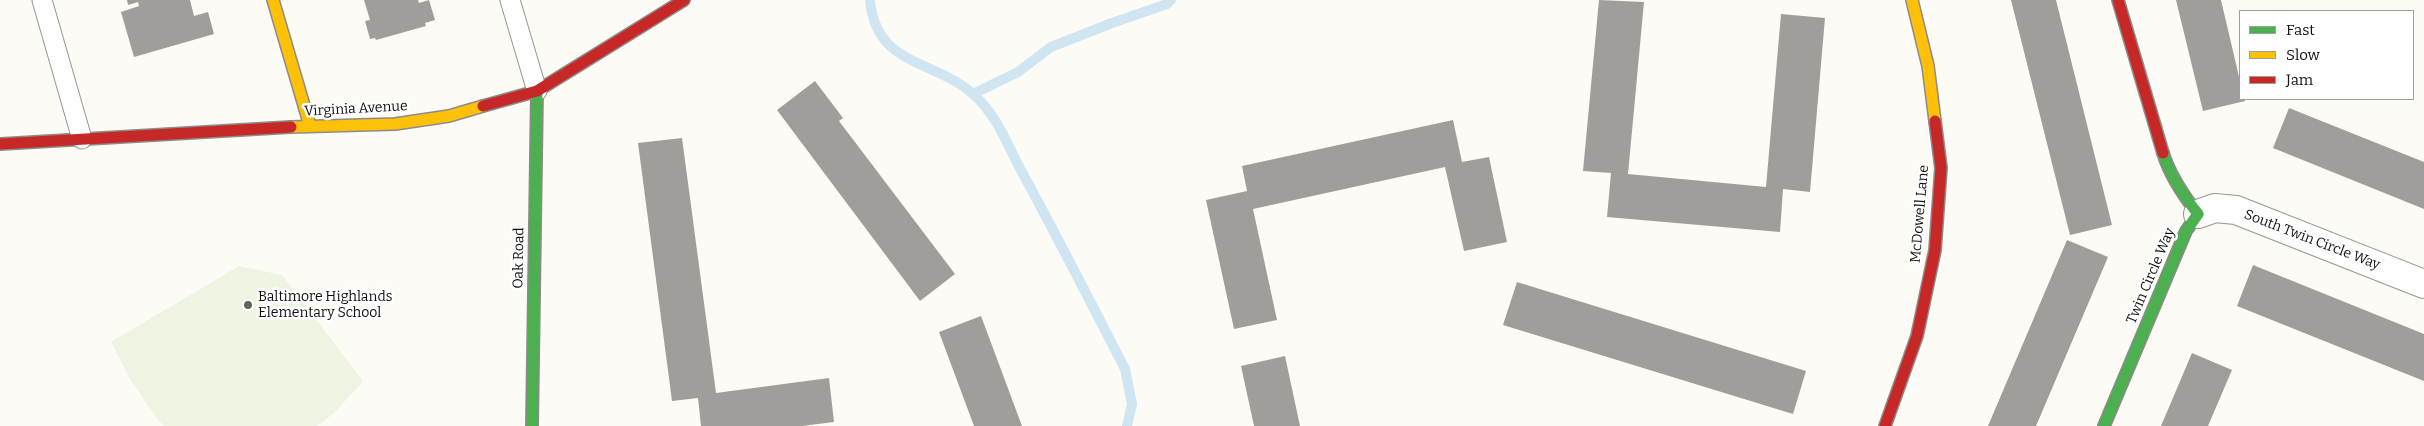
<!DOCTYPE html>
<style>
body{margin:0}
#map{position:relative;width:2424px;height:426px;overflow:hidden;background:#fcfbf6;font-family:Bitter,serif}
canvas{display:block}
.legend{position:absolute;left:2239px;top:10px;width:175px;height:90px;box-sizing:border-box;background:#fff;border:1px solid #9f9f9f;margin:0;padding:6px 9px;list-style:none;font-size:15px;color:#101010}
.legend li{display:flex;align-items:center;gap:10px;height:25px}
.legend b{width:25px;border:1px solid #9f9f9f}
</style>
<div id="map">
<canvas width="2424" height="426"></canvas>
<ul class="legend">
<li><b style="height:6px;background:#4caf50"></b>Fast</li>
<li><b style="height:6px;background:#ffc107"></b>Slow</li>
<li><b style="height:6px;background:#c62828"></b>Jam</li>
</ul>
</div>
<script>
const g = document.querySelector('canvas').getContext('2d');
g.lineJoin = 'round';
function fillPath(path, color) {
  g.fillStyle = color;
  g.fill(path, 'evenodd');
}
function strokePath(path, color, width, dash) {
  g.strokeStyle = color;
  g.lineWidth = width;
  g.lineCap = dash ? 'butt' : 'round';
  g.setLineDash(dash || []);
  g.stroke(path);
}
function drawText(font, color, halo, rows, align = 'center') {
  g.font = font + ' Bitter,serif';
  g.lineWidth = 5;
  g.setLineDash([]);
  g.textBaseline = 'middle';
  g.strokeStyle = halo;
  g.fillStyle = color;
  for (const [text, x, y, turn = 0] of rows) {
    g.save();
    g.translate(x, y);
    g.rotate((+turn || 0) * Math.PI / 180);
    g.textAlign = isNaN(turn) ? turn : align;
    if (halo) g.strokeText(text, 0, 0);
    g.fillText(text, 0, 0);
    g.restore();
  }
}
fillPath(new Path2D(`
 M239 266 282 275 363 381 334 413 317 426H164L158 420 129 377 111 342Z`), '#eef4e2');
strokePath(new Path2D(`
 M870 0C876 67 934 59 973 94 998 116 1007 145 1023 174 1058 238 1091 303 1125 369L1132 404 1127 426
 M973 94 1018 72 1051 47 1112 23 1167 4 1171 0`), '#d0e5f2', 10);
fillPath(new Path2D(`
 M127 0H190L194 16 208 12 214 34 134 57 121 12 139 6 138 2 128 5Z
 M364 0H418L419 3 429 0 435 20 425 23 426 26 376 40 375 38 370 39 365 21 370 20Z
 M1599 0 1644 2 1628 174 1766 187 1781 14 1825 18 1810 192 1783 189 1780 232 1607 217 1611 173 1583 171Z
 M2011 0H2056L2112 225 2070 235Z
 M2176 0H2221L2240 81V99H2245V101L2203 111Z
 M815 81 843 118 839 121 955 274 920 301 777 110Z
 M2289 108 2424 162V209L2273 148Z
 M1453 120 1462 162 1489 157 1507 242 1464 251 1445 167 1253 209 1277 320 1234 329 1206 200 1247 191 1242 166Z
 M682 138 716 393 829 378 834 422 802 426H701L698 398 672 401 638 143Z
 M2067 240 2108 257 2036 426H1988Z
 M2253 265 2424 334V381L2237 306Z
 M1517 282 1806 371 1793 414 1503 325Z
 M981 316 1022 426H974L939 332Z
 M2192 353 2232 370 2208 426H2161Z
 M1285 356 1300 426H1254L1241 366Z`), '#a09e9b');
const lane = new Path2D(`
 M42 0 82 139
 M510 0 537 91`);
const street = new Path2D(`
 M2198 214 2215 208 2236 210 2424 284`);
const fast = new Path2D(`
 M532 426 537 91
 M2104 426 2186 231 2198 214C2183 195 2170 176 2163 153`);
const slow = new Path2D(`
 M273 0 310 126
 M1912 0 1928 66 1935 121
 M291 127 395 124 449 116 483 106`);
const jam = new Path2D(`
 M2118 0 2163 153
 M483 106 537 91 684 0
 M0 144 291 127
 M1885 426 1917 336 1935 250 1941 168 1935 121`);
strokePath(lane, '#969694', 21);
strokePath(street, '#969694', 30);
strokePath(fast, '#8d8c8a', 14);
strokePath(slow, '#8d8c8a', 14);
strokePath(jam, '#8d8c8a', 14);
strokePath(lane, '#fffefe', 19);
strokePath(street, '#fffefe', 28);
strokePath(fast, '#4caf50', 11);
strokePath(slow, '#ffc107', 11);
strokePath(jam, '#c62828', 11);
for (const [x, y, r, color] of [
 [248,305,5,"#636260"]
]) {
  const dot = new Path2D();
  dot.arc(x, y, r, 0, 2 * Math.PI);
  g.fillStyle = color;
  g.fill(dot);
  strokePath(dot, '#fff', 2);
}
drawText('14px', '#101010', '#fff', [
 ["Virginia Avenue",356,109,-3],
 ["McDowell Lane",1920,214,-85],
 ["South Twin Circle Way",2312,240,21],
 ["Oak Road",519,258,-89],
 ["Twin Circle Way",2151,276,-67]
]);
drawText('14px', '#101010', '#fff', [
 ["Baltimore Highlands",258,297],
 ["Elementary School",258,313]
], 'left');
</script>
